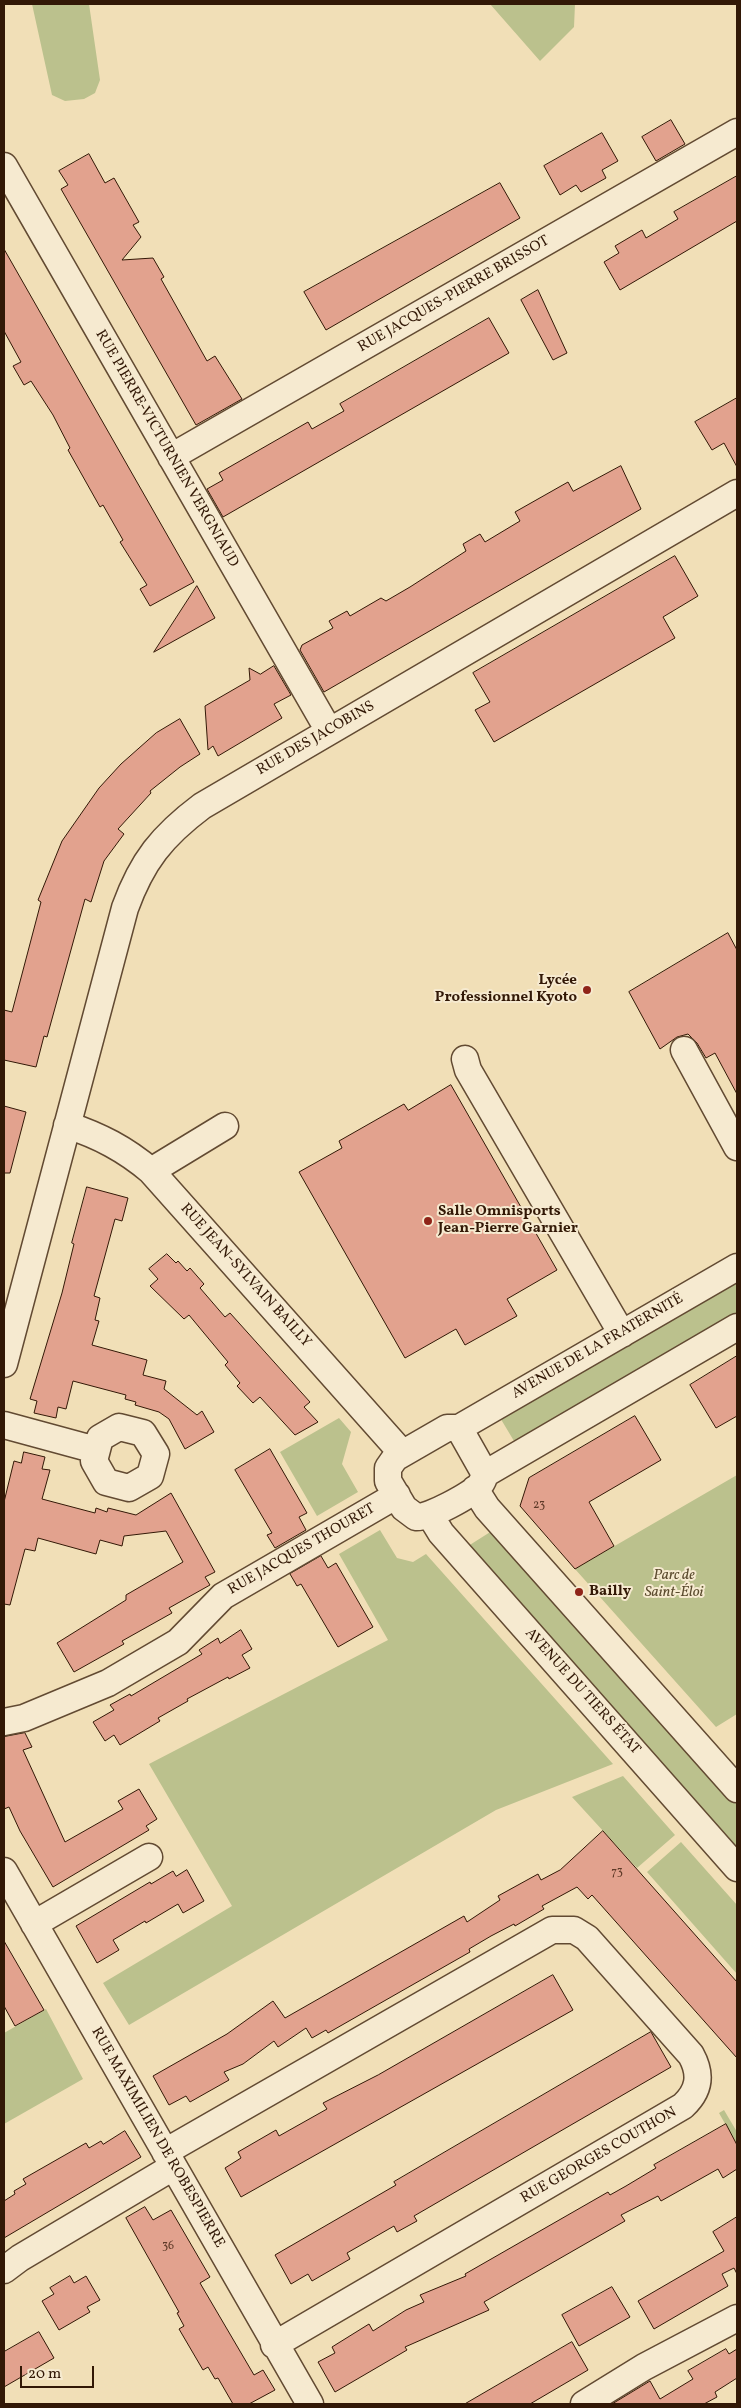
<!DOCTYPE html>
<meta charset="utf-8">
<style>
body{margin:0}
#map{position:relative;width:741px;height:2408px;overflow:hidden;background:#f1dfb7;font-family:Vollkorn,serif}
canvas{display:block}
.frame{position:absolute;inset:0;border:5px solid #321806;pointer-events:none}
.scale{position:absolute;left:20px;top:2366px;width:74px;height:22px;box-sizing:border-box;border:2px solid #321806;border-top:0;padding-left:6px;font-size:15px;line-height:18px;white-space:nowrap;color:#321806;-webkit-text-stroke:4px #f6ead0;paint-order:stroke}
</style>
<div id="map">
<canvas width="741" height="2408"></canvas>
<div class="frame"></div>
<div class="scale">20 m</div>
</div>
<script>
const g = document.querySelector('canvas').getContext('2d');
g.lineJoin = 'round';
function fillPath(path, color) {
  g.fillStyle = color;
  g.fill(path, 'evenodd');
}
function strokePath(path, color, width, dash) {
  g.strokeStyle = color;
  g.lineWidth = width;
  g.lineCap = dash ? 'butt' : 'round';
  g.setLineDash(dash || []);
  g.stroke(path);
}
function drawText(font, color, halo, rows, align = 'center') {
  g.font = font + ' Vollkorn,serif';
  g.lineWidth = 4;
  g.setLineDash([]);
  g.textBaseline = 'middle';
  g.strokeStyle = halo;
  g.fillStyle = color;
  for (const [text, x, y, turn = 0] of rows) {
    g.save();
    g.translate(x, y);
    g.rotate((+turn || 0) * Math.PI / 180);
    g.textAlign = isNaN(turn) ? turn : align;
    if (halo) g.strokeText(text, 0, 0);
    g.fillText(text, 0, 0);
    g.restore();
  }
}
fillPath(new Path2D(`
 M32 4H89L100 80 95 93 84 99 65 101 52 95Z
 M490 4H575L574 27 540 61Z
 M737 1277V1317L517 1446 499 1416Z
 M339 1418 351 1432 342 1464 358 1492 317 1516 280 1452Z
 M737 1475V1714L716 1727 575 1569Z
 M495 1529 737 1801V1854L465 1548Z
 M380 1530 397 1558 413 1562 426 1554 613 1764 496 1810 129 2025 103 1983 232 1906 149 1764 388 1640 339 1554Z
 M623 1776 675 1835 637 1868 572 1797Z
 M681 1842 737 1905V1974L647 1872Z
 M46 2009 83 2079 4 2124V2033Z
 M724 2110 737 2132V2145L719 2113Z`), '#bbc18d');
const building = new Path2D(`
 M671 120 685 144 656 161 642 137Z
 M602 133 618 161 602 170 606 178 581 192 576 185 560 195 544 166Z
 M89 154 105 183 114 178 139 222 133 225 141 237 122 260 153 258 164 277 161 279 207 361 215 356 242 399 196 425 61 189 68 185 59 171Z
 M737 176V221L620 290 604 262 619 253 615 246 642 230 646 238 678 219 674 212Z
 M500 183 520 218 326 330 304 292Z
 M4 249 194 582 150 606 140 589 147 585 120 542 123 540 103 505 100 507 68 450 70 448 53 415 31 381 24 385 13 366 21 362 4 331Z
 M538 290 567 353 553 360 521 300Z
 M489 318 509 353 223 517 207 489 223 480 219 473 308 422 312 429 344 411 340 404Z
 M737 398V467L724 443 712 450 695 422Z
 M621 466 641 509 324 692 300 650 302 645 333 628 329 621 347 611 350 616 381 598 386 601 410 587 466 551 463 544 480 534 485 542 520 521 515 512 568 482 573 491Z
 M675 556 698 596 663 617 675 638 494 742 475 710 490 702 473 673Z
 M197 586 215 618 154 652Z
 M274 666 291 695 274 704 282 718 218 756 213 746 208 750 205 706 250 680 249 668 260 674Z
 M180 719 200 754 180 767 150 791 151 793 118 829 124 834 104 861 91 902 85 899 47 1037 44 1036 36 1067 4 1060V1010L12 1012 41 902 38 900 62 841 99 788 121 764 156 733Z
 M728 933 737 950V1094L715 1053 706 1058 697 1043 688 1034 677 1037 660 1049 629 992Z
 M451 1085 557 1270 507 1299 517 1316 465 1345 456 1329 405 1358 299 1172 342 1148 339 1141 404 1104 408 1110Z
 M4 1106 26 1112 10 1173H4Z
 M87 1187 128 1198 122 1221 115 1219 94 1296 100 1298 95 1320 99 1321 92 1345 147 1360 143 1375 166 1381 164 1389 197 1415 202 1411 214 1432 185 1449 169 1419 159 1412 135 1405 136 1402 125 1399 126 1395 73 1381 66 1409 58 1407 56 1418 34 1413 37 1401 30 1399 62 1293 74 1244 72 1243Z
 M167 1254 176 1263 178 1261 187 1271 190 1268 204 1284 200 1288 225 1317 230 1313 310 1402 304 1407 318 1422 295 1435 260 1397 253 1403 237 1386 240 1383 225 1365 228 1362 189 1315 184 1319 150 1286 158 1279 149 1269Z
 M737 1356V1416L716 1428 690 1385Z
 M635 1416 661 1460 589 1502 614 1546 575 1569 520 1506 529 1478Z
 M270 1449 307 1513 299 1517 306 1530 275 1548 267 1535 272 1533 235 1470Z
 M24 1452 45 1457 42 1469 50 1470 42 1499 95 1513 96 1508 107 1512 108 1508 136 1515 171 1493 215 1572 205 1577 210 1585 169 1608 172 1613 122 1641 124 1644 74 1672 57 1643 126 1600V1595L183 1562 166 1531 124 1536 122 1546 100 1540 96 1554 38 1538 35 1551 25 1549 10 1605 4 1604V1502L14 1461 21 1463Z
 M321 1556 328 1568 336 1563 373 1627 338 1647 301 1584 297 1586 290 1574Z
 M241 1630 252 1649 242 1655 250 1668 229 1679 228 1677 187 1699 188 1701 158 1718 160 1721 120 1745 114 1735 105 1741 93 1722 114 1710 110 1705 130 1694 131 1696 202 1654 199 1650 218 1638 220 1643Z
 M25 1733 32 1747 23 1750 65 1842 123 1809 118 1801 139 1789 157 1819 146 1826 149 1830 53 1887 20 1831 9 1807 4 1809V1737Z
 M603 1831 737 1982V2058L592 1895 588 1899 577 1887 542 1906 544 1909 515 1926 514 1924 491 1936 469 1949 470 1952 328 2033 326 2030 312 2038 306 2028 278 2047 274 2041 243 2064 224 2072 229 2080 190 2102 186 2096 169 2105 153 2076 227 2034 273 2001 285 2018 464 1916 467 1922 500 1900 498 1896 538 1874 541 1880 560 1870Z
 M187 1870 204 1901 183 1913 178 1904 146 1923 145 1921 113 1940 119 1950 97 1963 76 1926 150 1882 151 1884 173 1871 176 1876Z
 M4 1941 44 2010 15 2026 4 2006Z
 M553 1975 573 2010 241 2197 225 2168 241 2158 238 2152 276 2130 279 2136 327 2109 323 2103 378 2075Z
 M651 2032 671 2067 414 2216 417 2221 397 2232 394 2226 347 2253 350 2259 312 2281 308 2274 291 2284 275 2255 396 2185 394 2182Z
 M726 2124 737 2145V2169L723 2178 718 2169 661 2201 658 2196 621 2215 625 2221 484 2302 489 2310 405 2347 407 2350 335 2392 318 2362 335 2353 332 2347 369 2324 373 2331 406 2310 424 2302 420 2295 466 2276 465 2274 608 2192 610 2195 626 2186 656 2168 654 2165Z
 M125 2131 141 2157 4 2238V2201L15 2194 14 2191 26 2184 23 2179 86 2143 89 2148 101 2141 103 2144Z
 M145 2207 153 2220 171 2210 210 2277 200 2283 254 2375 263 2370 275 2390 249 2404H233L218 2378 215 2379 208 2367 203 2370 179 2329 184 2326 177 2313 179 2312 126 2218Z
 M737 2217V2274L734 2268 722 2274 728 2286 654 2329 638 2301 724 2251 713 2232Z
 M70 2276 74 2283 86 2276 100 2300 87 2307 90 2312 59 2330 42 2301 54 2294 50 2288Z
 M612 2287 630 2317 579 2346 562 2315Z
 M39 2332 54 2358 4 2387V2352Z
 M572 2342 588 2370 530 2404H465Z
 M726 2349 729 2354 737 2349V2378L715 2392 717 2397 704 2404H612L650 2381 660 2399 693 2379 688 2371Z`);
fillPath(building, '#e2a28e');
strokePath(building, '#321806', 1);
const minor = new Path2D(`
 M4 166 329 731
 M171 457 737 132
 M684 1050 737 1147
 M465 1059 468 1070 622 1334
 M67 1125C100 1136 125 1149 151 1171L402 1453
 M151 1171 225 1126
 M4 1364 125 908C142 861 162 836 202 806L737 493
 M4 1425 96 1450
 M119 1427 143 1433 156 1454 150 1476 129 1488 106 1482 94 1461 100 1438Z
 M447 1428H459L485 1474C484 1478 483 1481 480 1485 471 1495 429 1518 416 1517L404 1508 388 1481V1468L395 1458Z
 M459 1428 737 1267
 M485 1474 737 1327
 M475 1489 487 1508 737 1789
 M430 1515 441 1533 737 1868
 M4 1722 24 1718 108 1683 178 1642 223 1596 397 1495
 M4 1871 310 2404
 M34 1924 149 1857
 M165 2152 552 1930H574L587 1938 691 2055C702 2075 699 2091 683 2106L274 2345
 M4 2270 20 2258 173 2167
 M584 2404 644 2367 737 2318`);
strokePath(minor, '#624a32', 29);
strokePath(minor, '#f6ead0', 26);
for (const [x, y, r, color] of [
 [587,990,5,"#8f2418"],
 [428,1221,5,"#8f2418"],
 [579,1592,5,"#8f2418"]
]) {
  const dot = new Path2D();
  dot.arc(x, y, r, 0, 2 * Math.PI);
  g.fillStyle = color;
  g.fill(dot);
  strokePath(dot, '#f6ead0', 2);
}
drawText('12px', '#5e3a28', null, [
 ["23",539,1506],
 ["73",617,1873],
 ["36",168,2247]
]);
drawText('15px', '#321806', '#f6ead0', [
 ["RUE JACQUES-PIERRE BRISSOT",454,295,-30],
 ["RUE PIERRE-VICTURNIEN VERGNIAUD",166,449,60],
 ["RUE DES JACOBINS",316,739,-30],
 ["RUE JEAN-SYLVAIN BAILLY",245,1276,48],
 ["AVENUE DE LA FRATERNITÉ",598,1347,-30],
 ["RUE JACQUES THOURET",302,1550,-30],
 ["AVENUE DU TIERS ÉTAT",582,1692,48],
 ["RUE MAXIMILIEN DE ROBESPIERRE",157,2138,60],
 ["RUE GEORGES COUTHON",599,2156,-30]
]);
drawText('bold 15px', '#321806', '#f6ead0', [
 ["Lycée",577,981,"right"],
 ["Professionnel Kyoto",577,998,"right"],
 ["Salle Omnisports",438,1212],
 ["Jean-Pierre Garnier",438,1229],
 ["Bailly",589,1592]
], 'left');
drawText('italic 15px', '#5b4b2e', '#f6ead0', [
 ["Parc de",674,1576],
 ["Saint-Éloi",674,1593]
]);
</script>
